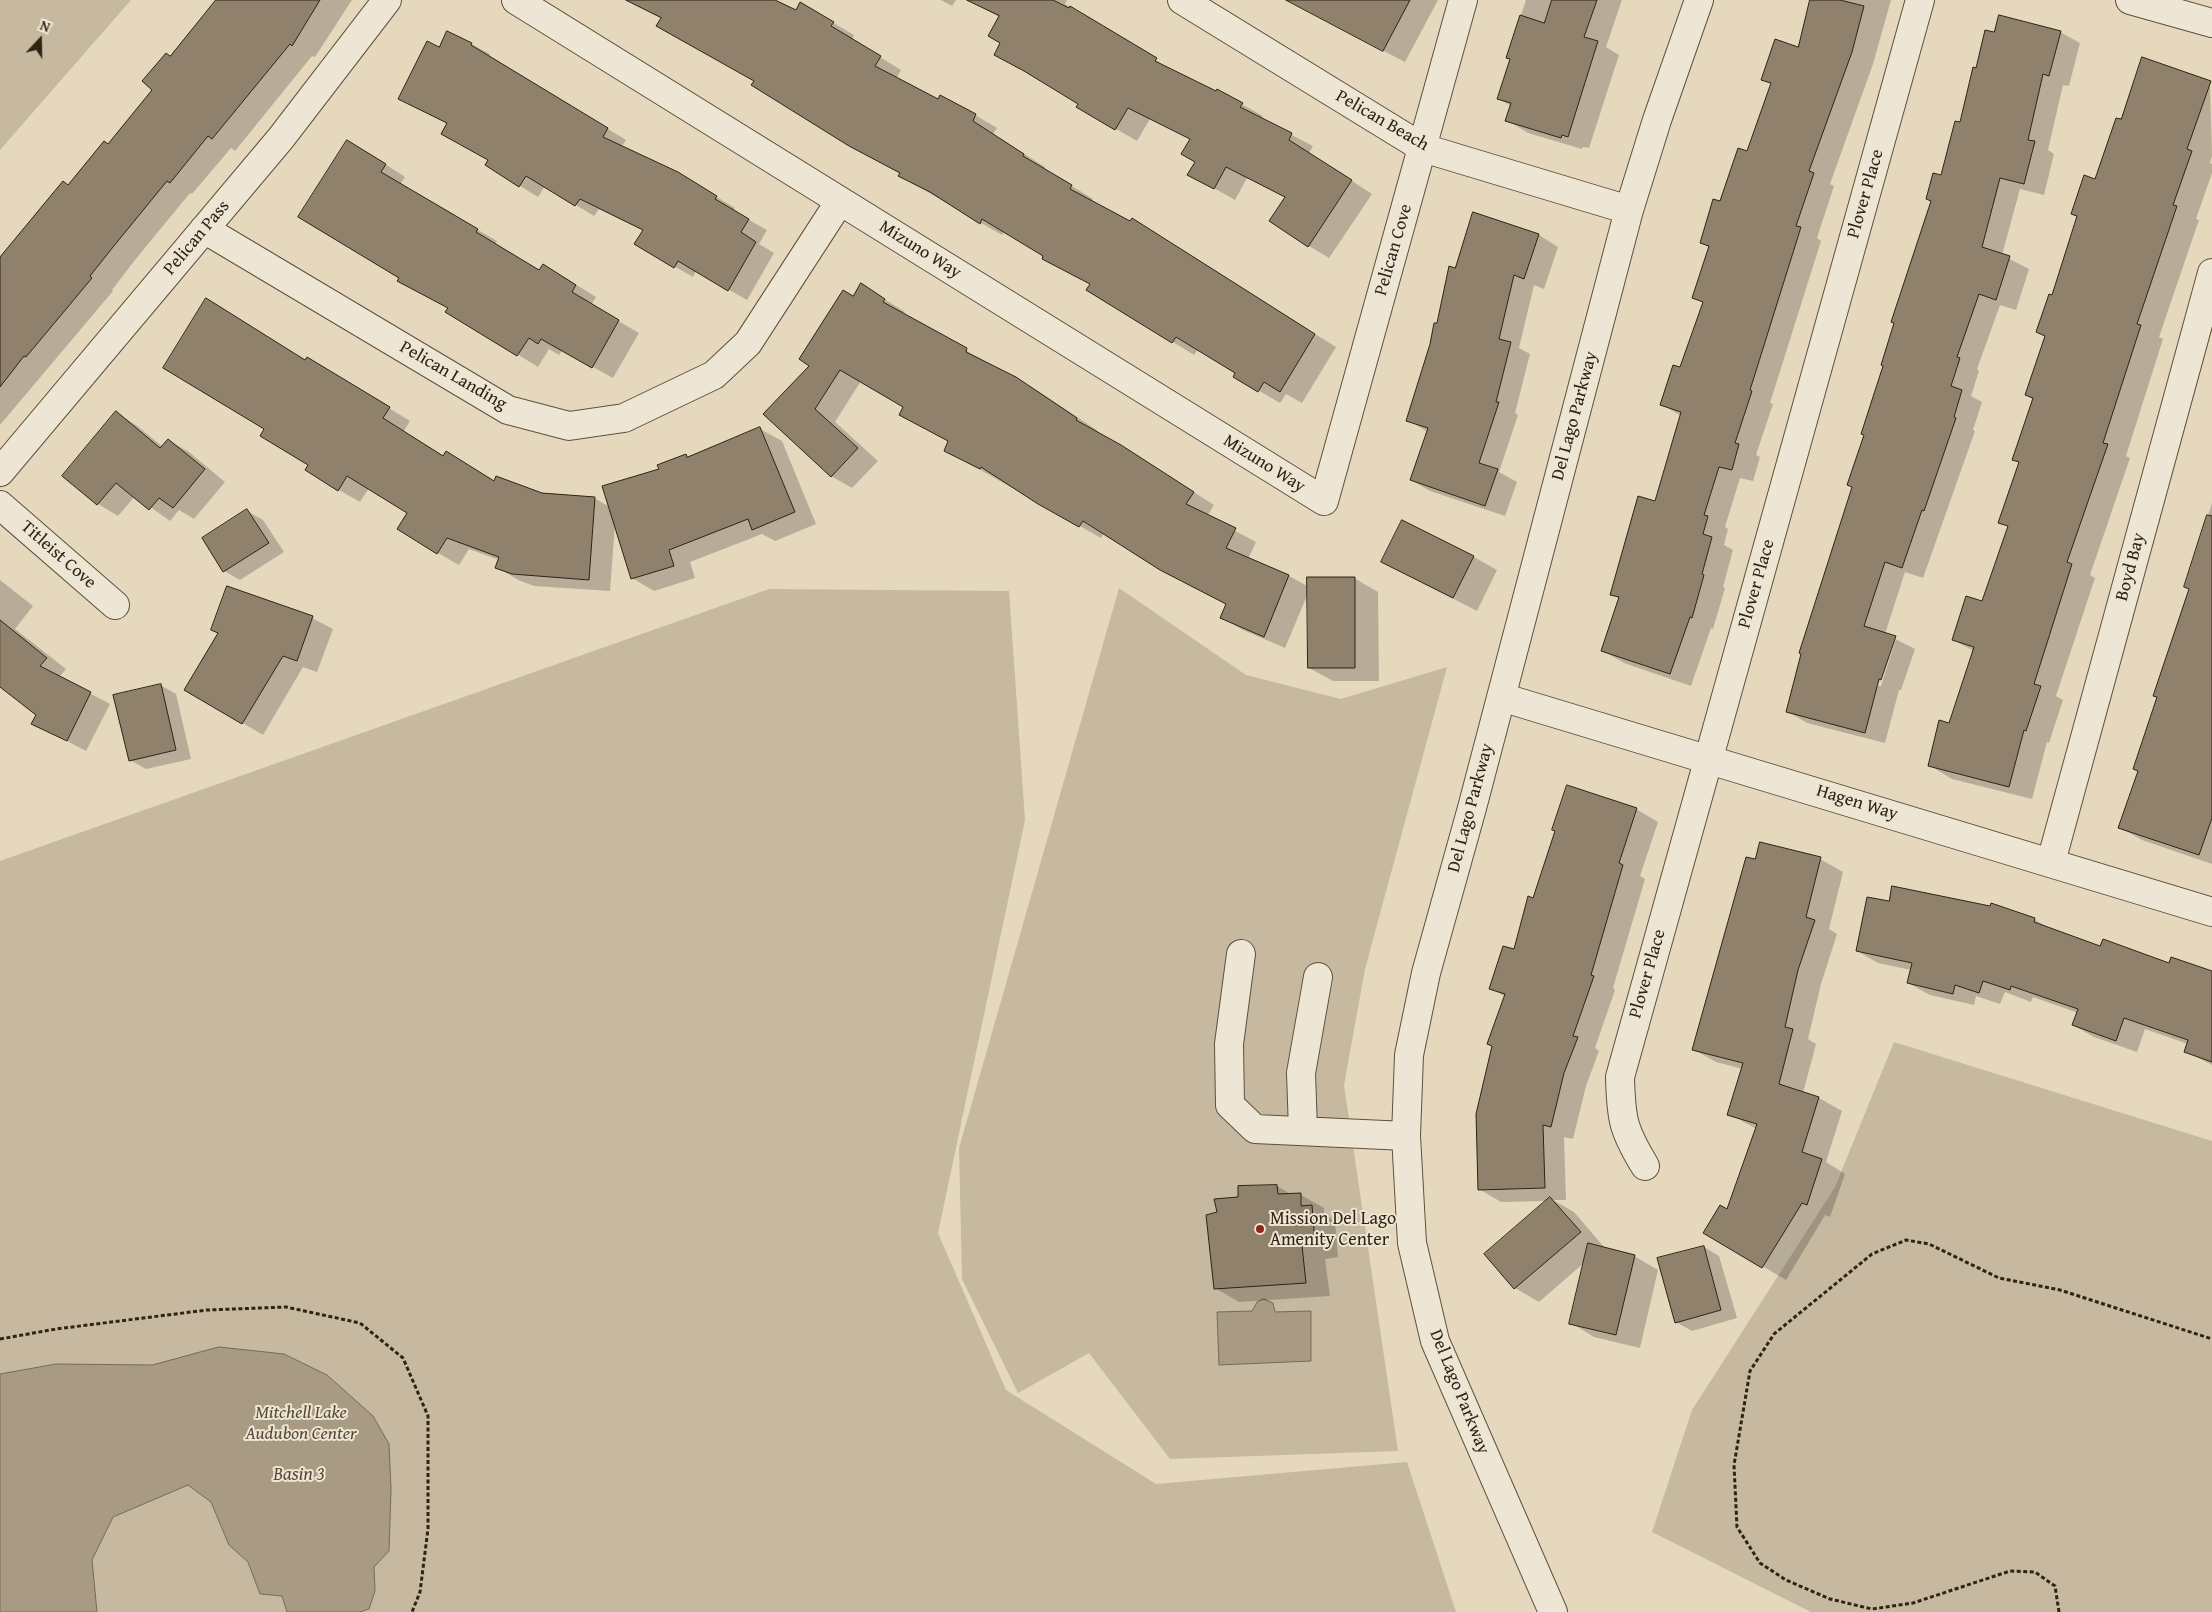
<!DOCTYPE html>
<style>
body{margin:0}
#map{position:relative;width:2212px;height:1612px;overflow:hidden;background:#e5d8bd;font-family:"Gentium Book Plus",serif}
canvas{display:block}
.north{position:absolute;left:15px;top:15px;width:50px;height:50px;-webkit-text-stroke:4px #eee6d4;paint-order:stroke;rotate:21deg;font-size:14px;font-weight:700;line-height:20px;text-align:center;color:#312213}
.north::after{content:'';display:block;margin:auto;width:18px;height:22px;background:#312213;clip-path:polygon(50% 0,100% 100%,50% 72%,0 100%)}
</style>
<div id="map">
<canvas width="2212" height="1612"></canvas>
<div class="north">N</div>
</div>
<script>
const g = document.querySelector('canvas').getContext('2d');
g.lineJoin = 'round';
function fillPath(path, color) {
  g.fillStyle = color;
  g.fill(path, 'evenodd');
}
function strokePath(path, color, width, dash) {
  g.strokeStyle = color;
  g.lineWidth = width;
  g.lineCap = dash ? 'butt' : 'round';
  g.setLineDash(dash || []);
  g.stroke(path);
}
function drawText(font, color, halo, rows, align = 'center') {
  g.font = font + ' "Gentium Book Plus",serif';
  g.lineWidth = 4;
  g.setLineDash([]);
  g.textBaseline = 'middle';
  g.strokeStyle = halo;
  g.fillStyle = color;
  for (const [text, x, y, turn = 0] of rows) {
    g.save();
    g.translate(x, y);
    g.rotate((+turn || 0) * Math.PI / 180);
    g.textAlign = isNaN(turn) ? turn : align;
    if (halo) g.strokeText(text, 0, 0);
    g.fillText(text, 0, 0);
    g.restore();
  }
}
fillPath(new Path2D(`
 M0 0H131L0 150Z
 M1119 588 1246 675 1341 699 1447 667 1365 969 1344 1085 1398 1451 1170 1459 1089 1353 1018 1393 962 1279 959 1148Z
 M769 589 1009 591 1025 820 938 1233 1006 1390 1156 1484 1407 1462 1456 1612H0V861Z
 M1894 1042 2212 1141V1612H1811L1652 1532 1692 1410 1835 1187Z`), '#c6b9a0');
const water = new Path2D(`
 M1264 1299 1273 1303 1275 1312 1311 1311V1361L1219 1365 1217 1312 1252 1311 1257 1302Z
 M219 1347 284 1354 327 1375 373 1416 389 1444 391 1489 389 1551 374 1567 375 1591 369 1609 360 1612H287L282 1596 260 1594 248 1562 229 1545 211 1502 188 1485 113 1517 92 1560 97 1612H0V1374L56 1364 152 1365Z`);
fillPath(water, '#a89a83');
strokePath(water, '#786a56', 1);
fillPath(new Path2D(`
 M217 0H352L315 57 312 56 235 151 231 148 192 194 190 193 135 260 112 290 113 291 0 425V259L109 145 154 89 170 57Z
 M627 0H772L796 12 801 4 854 35 852 40 901 70 896 79 938 101 975 115 997 128 993 134 1045 167 1044 169 1093 199 1091 202 1152 233 1336 347 1302 403 1286 394 1280 403 1234 376 1237 373 1198 349 1194 355 1173 342 1088 289 1091 284 1004 231 1002 235 900 176 901 174 872 158 662 18Z
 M941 0H956L952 6Z
 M966 0H1067L1065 4 1176 73 1217 93 1218 91 1263 116 1261 119 1313 146 1309 153 1372 194 1329 258 1309 246 1286 198 1247 178 1235 200 1210 186 1196 161 1191 139 1150 119 1137 141 1078 107 1079 104 996 54 1002 43 1000 17Z
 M1296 0H1438L1405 62 1317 16Z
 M1526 0H1622L1606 47 1619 55 1589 148 1583 147 1582 149 1528 133 1507 120 1511 106 1499 99 1511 59 1507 57Z
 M1811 0H1891L1873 64 1830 184 1834 186 1817 238 1821 241 1770 403 1773 404 1756 455 1760 457 1753 481 1740 478 1725 527 1728 529 1724 545 1733 550 1723 587 1725 588 1713 629 1711 628 1691 686 1624 663 1603 651 1620 599 1611 594 1656 502 1681 416 1661 404 1681 369 1704 303 1694 297 1710 248 1701 243 1747 152 1772 85 1763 80 1799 48Z
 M448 32 490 54 489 56 626 140 621 147 697 185 735 208 733 211 767 230 759 244 774 253 747 300 696 271 693 277 674 266 644 231 599 209 594 216 545 186 538 197 520 186 448 124 400 99 440 49Z
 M2060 32 2080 43 2069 86 2063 85 2048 150 2054 154 2044 195 2020 189 2002 255 2029 269 2016 310 2000 305 1977 369 1979 371 1971 396 1982 402 1973 430 1975 431 1923 578 1905 572 1885 634 1915 649 1901 690H1899L1885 743 1807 723 1787 711 1853 487 1865 435 1942 176 1961 124 1976 69 1995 33ZM1893 639H1896L1881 686H1878Z
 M2210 82 2212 156 2210 163 2212 164V173L2196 219 2199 220 2159 337 2163 339 2126 456 2130 458 2090 575 2095 578 2056 696 2063 700 2049 743 2047 742 2032 799 1952 779 1929 765 1950 724 1974 651 1953 640 1983 603 2009 527 2000 522 2020 463 2014 459 2034 400 2026 395 2046 337 2037 332 2096 180 2121 121Z
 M368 153 405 177 400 185 497 241 496 244 540 271 564 277 596 297 591 305 639 333 613 378 562 350 559 355 549 349 538 367 447 311 449 308 400 277Z
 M1474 214 1539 235 1558 247 1544 289 1534 285 1519 348 1530 354 1515 413 1518 415 1499 472 1517 482 1505 516 1430 491 1411 480 1428 432 1408 420Z
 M862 285 905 312 903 315 1038 391 1098 431 1096 433 1142 459 1214 505 1207 516 1256 542 1248 559 1289 576 1309 587 1354 578 1378 592 1379 681H1333L1309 668V591L1285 648 1243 630 1222 618 1228 605 1161 569 1104 533 1101 538 945 450 950 441 905 407 861 381 835 422 878 461 852 488 831 476 765 414 811 365Z
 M306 361 329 371 410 421 404 431 444 456 495 482 542 494 594 498 610 507 660 470 686 455 690 457 760 429 782 441 816 524 775 541 762 534 690 562 695 578 654 591 632 578 615 524 610 591 534 586 518 580 497 567 499 560 469 549 459 565 438 553 409 513 369 488 360 502 339 490 310 465Z
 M116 413 136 425 163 447 168 440 189 452 225 482 194 519 179 510 170 521 135 496 118 516 98 504 63 476Z
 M2212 503V864L2142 840 2119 827 2139 771 2158 697 2190 589 2186 586Z
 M247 511 263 520 284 552 240 580 224 571Z
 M1474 557 1497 570 1477 611 1382 562Z
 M0 580 33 606 15 629 66 669 59 677 110 704 86 751 33 723 37 715 0 686Z
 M312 618 333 629 317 672 303 667 263 735 185 689Z
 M160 685 176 694 191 759 146 769 130 760Z
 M1636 809 1658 822 1640 876 1645 879 1613 988 1615 990 1595 1048 1599 1051 1586 1086 1573 1139 1564 1137 1566 1200H1553L1574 1212 1604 1247 1602 1248 1634 1256 1658 1270 1640 1348 1594 1337 1571 1323 1585 1262 1539 1302 1515 1288 1486 1254 1548 1201 1501 1202 1479 1189 1506 997 1490 988 1515 951 1534 899Z
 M1820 859 1843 872 1829 929 1837 934 1821 984 1808 1039 1816 1044 1803 1093 1819 1098 1842 1111 1826 1162 1845 1174 1830 1217 1825 1215 1786 1280 1705 1232 1727 1211 1757 1129 1729 1114 1743 1069 1716 1062 1693 1049 1756 861Z
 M1890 902 2034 919 2052 930 2101 947 2170 964 2212 972V1065L2185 1051 2188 1044 2145 1029 2137 1052 2094 1037 2073 1025 2078 1013 2033 997 2031 1002 2005 992 2000 1004 1976 996 1974 1005 1930 995 1908 983 1911 970 1878 963 1857 951Z
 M1277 1186 1292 1195H1301L1324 1208V1214L1335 1221 1338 1257 1325 1259 1330 1296 1239 1302 1215 1288 1219 1213 1239 1198Z
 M1704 1247 1719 1256 1737 1318 1692 1331 1676 1322Z`), '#0003');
const building = new Path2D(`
 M216 0H320L292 46 290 44 212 139 208 136 170 183 167 181 113 247 90 276 92 278 26 357 24 356 0 387V257L63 181 68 185 104 141 108 144 152 90 142 81 166 53 170 56Z
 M626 0H775L796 10 800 2 834 22 831 26 881 56 875 66 938 99 940 95 976 114 973 121 1024 154 1023 156 1072 185 1070 189 1130 221 1132 218 1315 334 1280 392 1264 382 1258 392 1233 377 1235 373 1176 337 1172 343 1086 290 1090 284 1042 259 1043 256 982 219 980 224 930 192 898 176 900 173 849 146 751 85 754 81 656 26 661 18Z
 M967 0H1053L1069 8 1070 6 1157 58 1155 61 1216 91 1217 89 1243 103 1240 107 1292 133 1289 140 1352 180 1308 247 1269 221 1285 197 1226 167 1214 189 1187 175 1195 162 1181 154 1190 139 1128 108 1115 130 1076 107 1078 104 1024 71 994 55 1000 43 988 36 999 16Z
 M1286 0H1410L1383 51Z
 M1552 0H1597L1584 37 1598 41 1568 137 1562 135 1561 138 1505 121 1511 103 1497 99 1510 59 1506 58 1520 15 1544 23Z
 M1810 0H1840L1864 6 1852 52 1809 171 1814 173 1796 226 1801 227 1750 390 1752 391 1735 443 1739 444 1732 470 1719 467 1704 515 1708 516 1703 534 1712 537 1702 574 1704 575 1692 618 1690 617 1670 674 1601 651 1619 597 1610 595 1638 496 1655 501 1681 412 1660 405 1673 365 1680 367 1703 302 1692 298 1709 246 1700 243 1713 199 1720 201 1738 148 1747 151 1771 83 1761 80 1775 39 1798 47Z
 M1999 15 2061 31 2049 76 2043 74 2028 140 2035 141 2024 184 2000 178 1982 247 2010 256 1996 300 1979 294 1957 357 1960 358 1951 386 1962 390 1954 417 1956 418 1924 511 1922 510 1902 568 1885 562 1864 626 1896 636 1881 680 1879 679 1865 733 1786 712 1801 654 1799 653 1852 487 1847 485 1864 435 1861 434 1883 366 1881 365 1894 323 1891 322 1931 201 1926 199 1933 173 1941 175 1955 121 1960 122 1973 67 1976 68 1985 30 1994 32Z
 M447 31 472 43 471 45 608 128 603 137 678 172 717 196 715 199 749 219 741 232 756 242 728 291 678 261 674 268 634 244 643 230 580 199 575 206 526 176 519 187 485 165 488 160 441 134 447 123 398 99 427 41 439 47Z
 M2142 57 2211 81 2187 149 2192 151 2173 205 2177 206 2137 324 2141 325 2103 443 2108 444 2067 562 2072 564 2034 684 2041 686 2026 731 2024 730 2009 787 1928 766 1939 720 1949 723 1974 647 1952 640 1966 596 1982 601 2008 526 1998 523 2019 462 2012 460 2033 398 2025 395 2045 336 2036 332 2049 294 2052 295 2077 216 2071 214 2084 175 2095 179 2116 118 2121 119Z
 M347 140 386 164 381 172 478 229 476 232 539 270 543 264 576 285 572 292 619 320 592 368 541 339 538 344 529 338 517 356 445 312 448 308 397 281 399 278 298 217Z
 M1473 212 1539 234 1524 279 1514 275 1499 339 1511 342 1496 402H1499L1479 463 1498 469 1485 506 1410 480 1428 428 1406 421 1430 344 1434 323H1437L1449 266 1455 268Z
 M861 283 885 299 883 302 967 348 966 352 1016 377 1077 418 1076 420 1121 445 1194 492 1186 504 1236 528 1226 548 1289 575 1264 637 1220 618 1226 604 1160 570 1083 521 1079 527 1038 504 981 467 980 469 944 451 948 441 899 415 903 407 840 370 815 409 858 448 831 477 763 414 809 366 799 359 843 290 853 296Z
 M206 298 305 360 307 357 390 407 383 418 443 456 446 451 494 481 496 476 542 493 595 497 589 580 512 574 495 568 499 557 447 538 437 554 397 529 407 513 347 476 338 491 305 470 308 465 260 436 264 429 163 368Z
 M116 411 160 448 168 439 205 469 173 508 159 498 149 510 116 483 97 505 62 476Z
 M760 427 795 512 752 530 748 519 669 550 674 566 631 579 602 486 659 469 657 465 686 454 687 457Z
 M247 509 269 543 223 572 202 538Z
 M2207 515 2212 516V818L2199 855 2118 828 2138 771 2133 769 2157 697 2153 696 2189 589 2184 587Z
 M1402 520 1474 556 1453 598 1381 562Z
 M1307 577H1355V668H1308Z
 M227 586 313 616 297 661 283 656 242 724 184 690 218 633 211 630Z
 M0 620 47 658 40 666 91 692 67 741 31 724 36 715 0 687Z
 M161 684 176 750 129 761 113 695Z
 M1567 785 1637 808 1619 863 1623 865 1591 975 1594 976 1573 1036 1578 1037 1564 1073 1551 1127 1543 1125 1545 1188 1478 1190 1476 1114 1492 1046 1487 1044 1505 994 1489 989 1503 946 1514 949 1528 896 1533 898 1555 831 1552 830Z
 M1760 842 1821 857 1806 917 1815 920 1798 970 1785 1027 1793 1029 1779 1084 1819 1097 1802 1152 1822 1159 1807 1205 1802 1203 1762 1268 1703 1233 1720 1205 1727 1209 1757 1124 1727 1115 1743 1063 1692 1050 1746 857 1755 859Z
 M1892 886 1990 906 1991 903 2035 918 2034 922 2100 946 2103 939 2169 963 2171 957 2212 971V1062L2184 1052 2188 1040 2124 1018 2116 1041 2072 1025 2078 1009 2011 986 2010 990 1983 981 1979 993 1955 985 1953 994 1907 983 1912 963 1856 951 1867 897 1889 901Z
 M1277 1185 1278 1194 1301 1193V1206L1312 1205 1315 1243 1302 1246 1306 1283 1214 1289 1206 1215 1217 1212 1214 1199 1238 1197V1186Z
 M1550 1197 1581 1232 1514 1289 1484 1254Z
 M1588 1243 1635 1255 1616 1335 1569 1324Z
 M1704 1246 1721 1310 1675 1323 1657 1258Z`);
fillPath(building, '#8f816b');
strokePath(building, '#312213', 1);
const minor = new Path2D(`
 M516 0 1324 501 1463 0
 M1182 0 1423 148 1629 210
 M2130 0 2212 23
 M204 229 508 410 569 426 624 418 714 375 748 343 840 201
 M0 472 281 138 387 0
 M0 505 115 605
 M1501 697 2212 912
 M2051 862 2212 273
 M1241 954 1229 1044 1230 1105 1255 1129 1406 1136
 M1303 1130 1301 1073 1318 977
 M1645 1166C1623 1130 1621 1119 1620 1077L1920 0
 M1553 1612 1435 1341 1412 1243 1406 1136 1409 1055 1426 973 1472 808 1629 210 1657 120 1699 0`);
strokePath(minor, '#5e503e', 30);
strokePath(new Path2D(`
 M0 1339 56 1329 207 1310 286 1307 360 1323 403 1358 428 1416V1529L420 1592 412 1612
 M2059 1612 2055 1586 2035 1572 2010 1571 1913 1603 1872 1609 1830 1599 1786 1580 1760 1563 1737 1527 1734 1465 1750 1371 1774 1334 1872 1254 1906 1240 1929 1244 1999 1278 2060 1290 2212 1339`), '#312213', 3, [4, 2.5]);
strokePath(minor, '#eee6d4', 28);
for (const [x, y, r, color] of [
 [1260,1229,5,"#8f2418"]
]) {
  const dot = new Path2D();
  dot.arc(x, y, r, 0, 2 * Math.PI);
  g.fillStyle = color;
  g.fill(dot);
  strokePath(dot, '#eee6d4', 2);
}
drawText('18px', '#312213', '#eee6d4', [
 ["Pelican Beach",1382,121,30],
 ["Plover Place",1866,194,-74],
 ["Pelican Pass",197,238,-50],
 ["Mizuno Way",920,250,32],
 ["Pelican Cove",1394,250,-74],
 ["Pelican Landing",453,376,30],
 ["Del Lago Parkway",1575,416,-75],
 ["Mizuno Way",1264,464,32],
 ["Titleist Cove",58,555,41],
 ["Boyd Bay",2131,567,-75],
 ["Plover Place",1757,584,-74],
 ["Hagen Way",1857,803,17],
 ["Del Lago Parkway",1471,808,-75],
 ["Plover Place",1648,974,-74],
 ["Del Lago Parkway",1459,1392,68]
]);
drawText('18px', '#312213', '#eee6d4', [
 ["Mission Del Lago",1270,1219],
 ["Amenity Center",1270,1240]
], 'left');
drawText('italic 18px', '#564836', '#eee6d4', [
 ["Mitchell Lake",301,1413],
 ["Audubon Center",301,1434]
]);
drawText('italic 19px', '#5b4c3a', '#eee6d4', [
 ["Basin 3",299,1475]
]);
</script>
